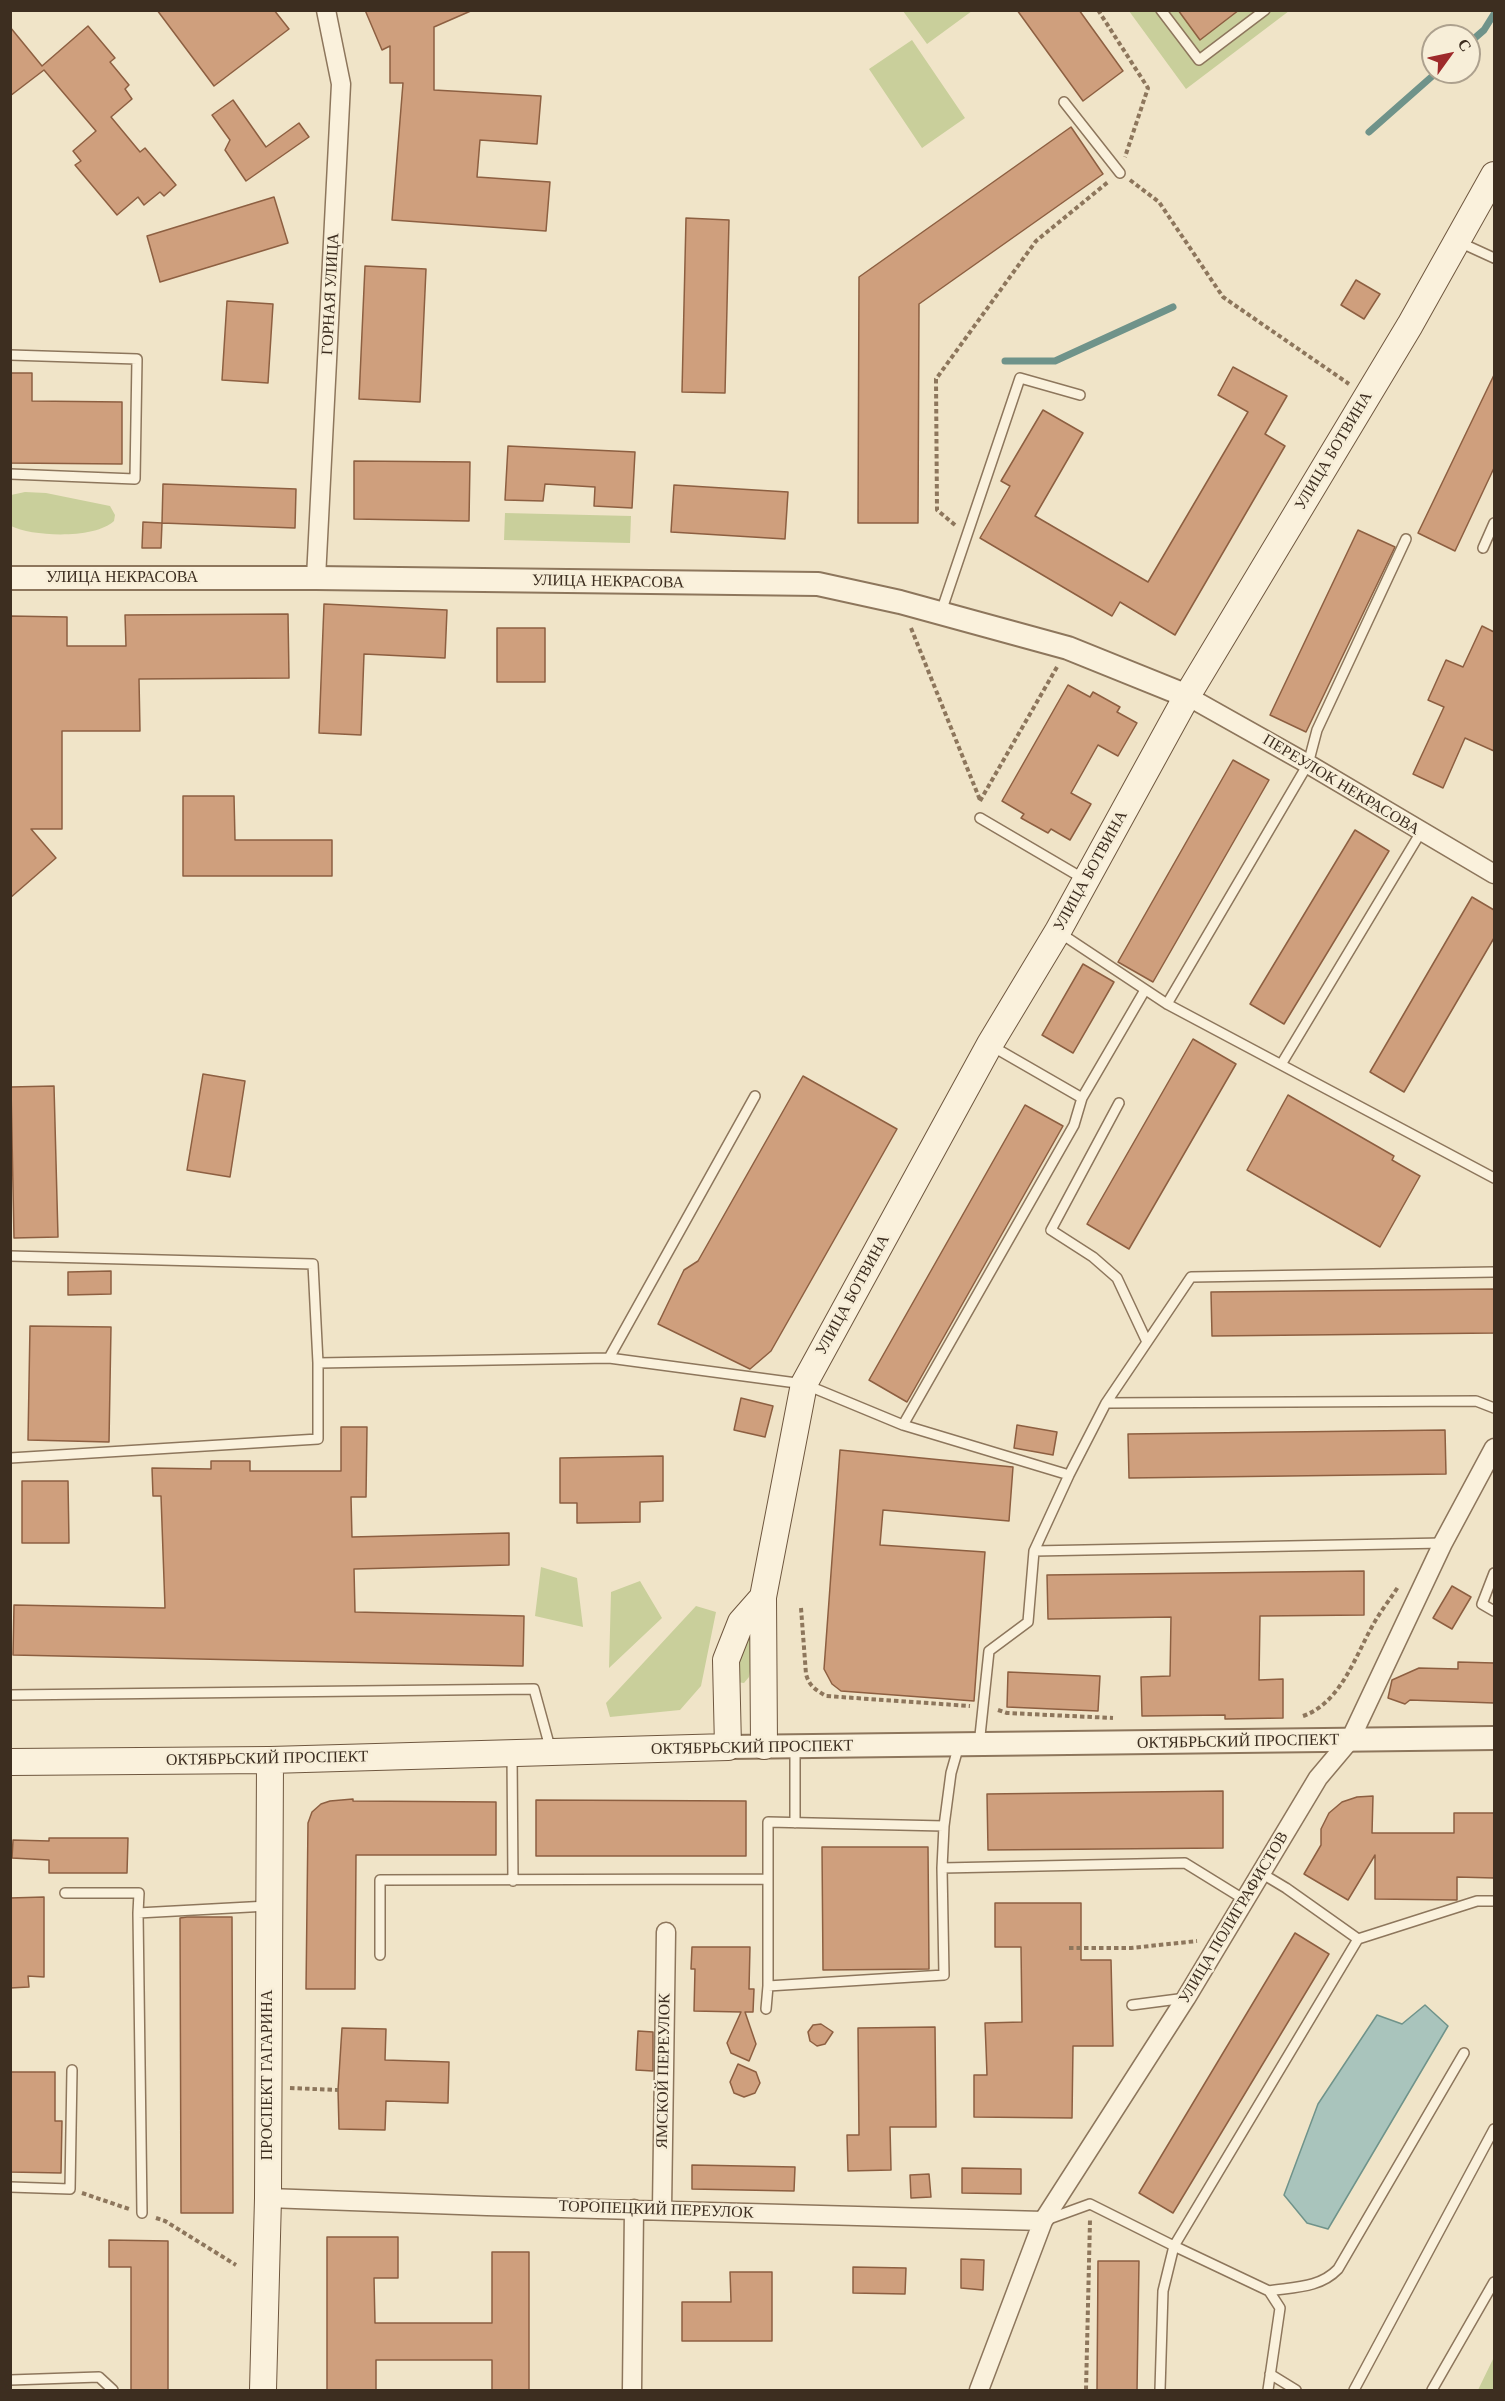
<!DOCTYPE html>
<meta charset="utf-8">
<style>
body{margin:0}
#map{position:relative;width:1505px;height:2401px;overflow:hidden;background:#f0e4c8;font-family:Georgia,serif}
canvas{display:block}
.frame{position:absolute;inset:0;border:12px solid #3d2e20;pointer-events:none}
.north{position:absolute;left:1421px;top:24px;width:60px;height:60px;box-sizing:border-box;background:#f7eed8;border:2px solid #ada18e;border-radius:50%;rotate:57deg;font-size:16px;font-weight:700;line-height:24px;text-align:center;color:#3d2e20}
.north::after{content:'';display:block;margin:auto;width:21px;height:27px;background:#9e2a2b;clip-path:polygon(50% 0,100% 100%,50% 72%,0 100%)}
</style>
<div id="map">
<canvas width="1505" height="2401"></canvas>
<div class="frame"></div>
<div class="north">С</div>
</div>
<script>
const g = document.querySelector('canvas').getContext('2d');
g.lineJoin = 'round';
function fillPath(path, color) {
  g.fillStyle = color;
  g.fill(path, 'evenodd');
}
function strokePath(path, color, width, dash) {
  g.strokeStyle = color;
  g.lineWidth = width;
  g.lineCap = dash ? 'butt' : 'round';
  g.setLineDash(dash || []);
  g.stroke(path);
}
function drawText(font, color, halo, rows, align = 'center') {
  g.font = font + ' Georgia,serif';
  g.lineWidth = 5;
  g.setLineDash([]);
  g.textBaseline = 'middle';
  g.strokeStyle = halo;
  g.fillStyle = color;
  for (const [text, x, y, turn = 0] of rows) {
    g.save();
    g.translate(x, y);
    g.rotate((+turn || 0) * Math.PI / 180);
    g.textAlign = isNaN(turn) ? turn : align;
    if (halo) g.strokeText(text, 0, 0);
    g.fillText(text, 0, 0);
    g.restore();
  }
}
fillPath(new Path2D(`
 M903 11H972L927 44Z
 M1129 11H1289L1186 89Z
 M912 40 965 118 922 148 869 69Z
 M25 492 46 493 110 506 115 515 114 521C95 539 33 537 11 526V495Z
 M505 513 631 516 630 543 504 540Z
 M541 1567 577 1578 583 1627 535 1616Z
 M640 1581 662 1618 609 1668 611 1592Z
 M696 1606 716 1612 701 1686 680 1710 610 1717 606 1703Z
 M741 1630 758 1633 749 1677 744 1683 736 1682Z
 M1494 2357V2390H1478Z`), '#c9cf9b');
const water = new Path2D(`
 M1425 2005 1448 2026 1328 2229 1307 2223 1284 2195 1318 2104 1377 2015 1402 2024Z`);
fillPath(water, '#a9c4bc');
strokePath(water, '#6f938a', 1.5);
strokePath(new Path2D(`
 M1469 43 1484 30 1494 14
 M1369 132 1437 72
 M1005 361H1055L1173 307`), '#6f938a', 7);
const building = new Path2D(`
 M157 10H274L289 29 214 86Z
 M365 10H473L434 27V90L541 96 537 144 480 140 477 177 550 182 546 231 392 220 403 83H390V46L382 50Z
 M1017 10H1079L1123 71 1083 101Z
 M1178 10H1239L1200 40Z
 M88 26 115 58 110 62 129 85 125 89 132 99 111 117 140 152 145 148 176 185 164 196 160 192 144 205 138 197 117 215 75 165 81 161 73 151 96 131 44 70 10 96V27L42 66Z
 M233 100 266 147 299 123 309 137 246 181 225 150 230 140 212 115Z
 M1071 127 1103 174 919 304 918 523H858L859 277Z
 M274 197 288 243 160 282 147 236Z
 M686 218 729 220 725 393 682 392Z
 M365 266 426 269 420 402 359 399Z
 M1356 280 1380 294 1364 319 1341 305Z
 M227 301 273 304 268 383 222 380Z
 M1233 367 1287 396 1265 434 1285 446 1175 635 1120 602 1112 616 980 538 1010 486 1001 481 1043 410 1083 433 1035 516 1148 582 1248 412 1218 395Z
 M10 373H32V401L122 402V464L10 463Z
 M1494 375V468L1455 551 1418 533Z
 M508 446 635 452 632 508 594 506 595 487 545 484 543 501 505 500Z
 M354 461 470 462 469 521 354 519Z
 M163 484 296 489 295 528 162 523Z
 M674 485 788 492 785 539 671 532Z
 M143 522 162 523 161 548H142Z
 M1358 530 1395 547 1306 732 1270 715Z
 M324 604 447 610 445 658 364 654 361 735 319 733Z
 M288 614 289 678 139 679 140 731H62V829H31L56 858 10 898V616L67 617V646H126L125 615Z
 M1482 626 1494 632V751L1465 738 1443 788 1413 774 1444 707 1428 700 1446 660 1463 667Z
 M497 628H545V682H497Z
 M1068 685 1090 697 1093 692 1120 707 1117 712 1137 723 1118 756 1098 745 1071 793 1091 804 1070 840 1051 829 1048 833 1021 818 1024 814 1002 801Z
 M1233 760 1269 780 1153 982 1118 962Z
 M183 796H234L235 840H332V876H183Z
 M1355 830 1389 851 1284 1024 1250 1004Z
 M1472 897 1494 910V938L1404 1092 1370 1072Z
 M1083 964 1114 982 1073 1053 1042 1035Z
 M1193 1039 1236 1064 1129 1249 1087 1224Z
 M203 1074 245 1081 230 1177 187 1170Z
 M803 1076 897 1129 771 1351 750 1369 658 1324 684 1270 698 1261Z
 M54 1086 58 1237 14 1238 11 1087Z
 M1288 1095 1394 1156 1392 1160 1420 1176 1380 1247 1247 1170Z
 M1025 1105 1063 1126 907 1402 869 1380Z
 M111 1271V1294L68 1295V1272Z
 M1494 1289V1333L1212 1336 1211 1292Z
 M30 1326 111 1327 109 1442 28 1440Z
 M741 1398 773 1406 765 1437 734 1430Z
 M1017 1425 1057 1432 1053 1455 1014 1448Z
 M341 1427H367L366 1497H351L352 1537 509 1533V1565L354 1569 355 1612 524 1616 523 1666 13 1655 14 1605 165 1608 161 1496H153L152 1468 211 1469V1461H250V1471H341Z
 M1445 1430 1446 1474 1129 1478 1128 1434Z
 M840 1450 1013 1467 1009 1521 883 1510 880 1545 985 1552 974 1701 841 1691 832 1684 824 1669Z
 M663 1456V1501L640 1502V1522L577 1523V1503H560V1458Z
 M22 1481H68L69 1543H22Z
 M1364 1571V1615L1260 1616 1259 1680 1283 1679V1718L1225 1719V1715L1142 1716 1141 1677 1170 1676 1171 1617 1048 1619 1047 1575Z
 M1452 1586 1471 1597 1452 1629 1433 1618Z
 M1458 1662 1494 1663V1703L1410 1700 1405 1704 1388 1698 1392 1680 1419 1668 1458 1669Z
 M1008 1672 1100 1676 1098 1711 1007 1707Z
 M1223 1791V1848L988 1850 987 1794Z
 M1373 1796 1372 1833H1454V1813H1494V1878L1457 1877V1900L1375 1899V1855L1348 1900 1304 1874 1321 1845V1829L1329 1813 1342 1802 1357 1797Z
 M353 1799V1801L496 1802V1855H356L355 1989H306L308 1823 312 1812 321 1804 330 1801Z
 M536 1800 746 1801V1856H536Z
 M49 1838H128L127 1873H49V1860L12 1858 13 1840 49 1841Z
 M822 1847H928L929 1969 823 1970Z
 M44 1897V1977L28 1976 29 1987 10 1988V1898Z
 M995 1903H1081V1960H1111L1113 2046H1073L1072 2118 974 2117V2075H987L985 2023 1022 2022 1021 1947H995Z
 M187 1917H232L233 2213H181L180 1918Z
 M1295 1933 1329 1954 1173 2213 1139 2193Z
 M692 1947H750L749 1989H754L753 2012H745L756 2044 749 2061 731 2053 727 2043 741 2012 694 2011 695 1969H691Z
 M821 2024 833 2032 825 2044 817 2046 810 2041 808 2032 813 2025Z
 M935 2027 936 2127H890L891 2170 848 2171 847 2135H859L858 2028Z
 M342 2028 386 2029 385 2060 449 2062 448 2103 386 2101 385 2130 339 2129 338 2090Z
 M638 2031 653 2032V2071L636 2070Z
 M738 2064 756 2072 760 2083 755 2093 744 2097 734 2093 730 2082Z
 M10 2072H55V2121H62L61 2173 10 2172Z
 M692 2165 795 2167 794 2191 692 2189Z
 M962 2168 1021 2169V2194L962 2193Z
 M929 2174 931 2197 911 2198 910 2175Z
 M327 2237H398V2278H374L375 2323H492V2252H529V2391H492V2360H376V2391H327Z
 M109 2240 168 2241V2390H131V2267H109Z
 M961 2259 984 2260 983 2290 961 2288Z
 M1098 2261H1139L1137 2391H1097Z
 M853 2267 906 2268 905 2294 853 2293Z
 M730 2272H772V2341H682V2302H731Z`);
fillPath(building, '#cf9f7d');
strokePath(building, '#8d5f41', 1.5);
const service = new Path2D(`
 M1161 10 1199 60 1265 10
 M1064 102 1120 173
 M1459 242 1494 258
 M10 355 137 359 135 479 10 474
 M1483 548 1494 523
 M941 612 1020 378 1080 395
 M980 818 1084 879
 M1060 933 1167 1004 1494 1178
 M1167 1004 1308 764 1317 730 1406 539
 M990 1045 1082 1098
 M1282 1063 1421 832
 M1119 1103 1051 1230 1093 1257 1117 1278 1147 1342
 M10 1256 313 1264 318 1363 609 1358 804 1384 903 1425 1069 1475
 M609 1358 755 1096
 M1106 1403 1476 1401 1494 1408
 M903 1425 1074 1125 1082 1098 1145 990
 M10 1458 318 1439V1363
 M1034 1551 1443 1543
 M1494 1573 1482 1604 1494 1611
 M10 1695 534 1689 551 1751
 M979 1745 989 1651 1028 1622 1034 1551 1069 1475 1106 1403 1191 1277 1494 1272
 M512 1754 513 1881
 M795 1823V1746
 M944 1826 951 1773 959 1745
 M942 1868 944 1826 768 1822V1986L944 1975 942 1868 1185 1863 1245 1900
 M1261 1873 1286 1888 1358 1939
 M65 1893H139L138 1913 268 1906
 M138 1913 142 2213
 M380 1955V1880L767 1879
 M1132 2005 1186 1998
 M766 2009 768 1986
 M10 2187 70 2189 72 2070
 M1046 2220 1090 2204 1174 2246 1163 2291 1160 2390
 M1269 2291C1294 2287 1320 2288 1338 2269L1464 2053
 M1270 2374 1296 2390
 M10 2380 99 2377 113 2390
 M1268 2390 1280 2308 1269 2291 1174 2246 1358 1939 1477 1901H1494
 M1354 2390 1494 2129
 M1432 2390 1494 2282`);
const minor = new Path2D(`
 M316 578 341 84 326 10
 M1187 696 1308 764 1494 874
 M268 2198 487 2206 1043 2221
 M662 2209 666 1932
 M632 2390 634 2209
 M979 2390 1043 2221 1186 1998 1318 1778 1350 1740 1443 1543 1494 1448`);
const tertiary = new Path2D(`
 M10 578H316L818 584 900 602 1068 648 1187 696
 M728 1747 1494 1738`);
const secondary = new Path2D(`
 M764 1746 763 1597 804 1384 990 1044 1058 931 1187 696 1410 325 1494 175
 M10 1762 270 1760 728 1747 726 1660 741 1622 763 1597
 M263 2390 268 2198 270 1760`);
strokePath(service, '#8d765c', 12);
strokePath(minor, '#8d765c', 21);
strokePath(tertiary, '#8d765c', 26);
strokePath(secondary, '#6f573f', 28);
strokePath(new Path2D(`
 M1098 10 1148 88 1125 157
 M1130 180 1159 202 1223 297 1349 384
 M955 525 937 510 936 379 1036 241 1108 182
 M911 628 980 800
 M980 801 1057 667
 M801 1608 806 1674C809 1686 816 1690 826 1696L970 1706
 M998 1710 1007 1713 1113 1718
 M1303 1716C1343 1702 1356 1652 1377 1618 1383 1608 1391 1598 1398 1587
 M1069 1948H1131L1197 1941
 M290 2088 338 2090
 M82 2193 129 2209
 M156 2218 165 2221 236 2265
 M1086 2390 1090 2220`), '#8d765c', 4, [4.5, 3]);
strokePath(service, '#faf1dc', 9);
strokePath(minor, '#faf1dc', 18);
strokePath(tertiary, '#faf1dc', 22);
strokePath(secondary, '#faf1dc', 26);
drawText('16px', '#3d2e20', '#f7eed8', [
 ["ГОРНАЯ УЛИЦА",331,294,-87],
 ["УЛИЦА БОТВИНА",1334,451,-59],
 ["УЛИЦА НЕКРАСОВА",122,578],
 ["УЛИЦА НЕКРАСОВА",608,582,1],
 ["ПЕРЕУЛОК НЕКРАСОВА",1341,785,31],
 ["УЛИЦА БОТВИНА",1091,871,-61],
 ["УЛИЦА БОТВИНА",853,1295,-61],
 ["ОКТЯБРЬСКИЙ ПРОСПЕКТ",1238,1742,-1],
 ["ОКТЯБРЬСКИЙ ПРОСПЕКТ",752,1748,-1],
 ["ОКТЯБРЬСКИЙ ПРОСПЕКТ",267,1759,-1],
 ["УЛИЦА ПОЛИГРАФИСТОВ",1234,1918,-59],
 ["ЯМСКОЙ ПЕРЕУЛОК",664,2071,-89],
 ["ПРОСПЕКТ ГАГАРИНА",268,2075,-90],
 ["ТОРОПЕЦКИЙ ПЕРЕУЛОК",656,2210,2]
]);
</script>
